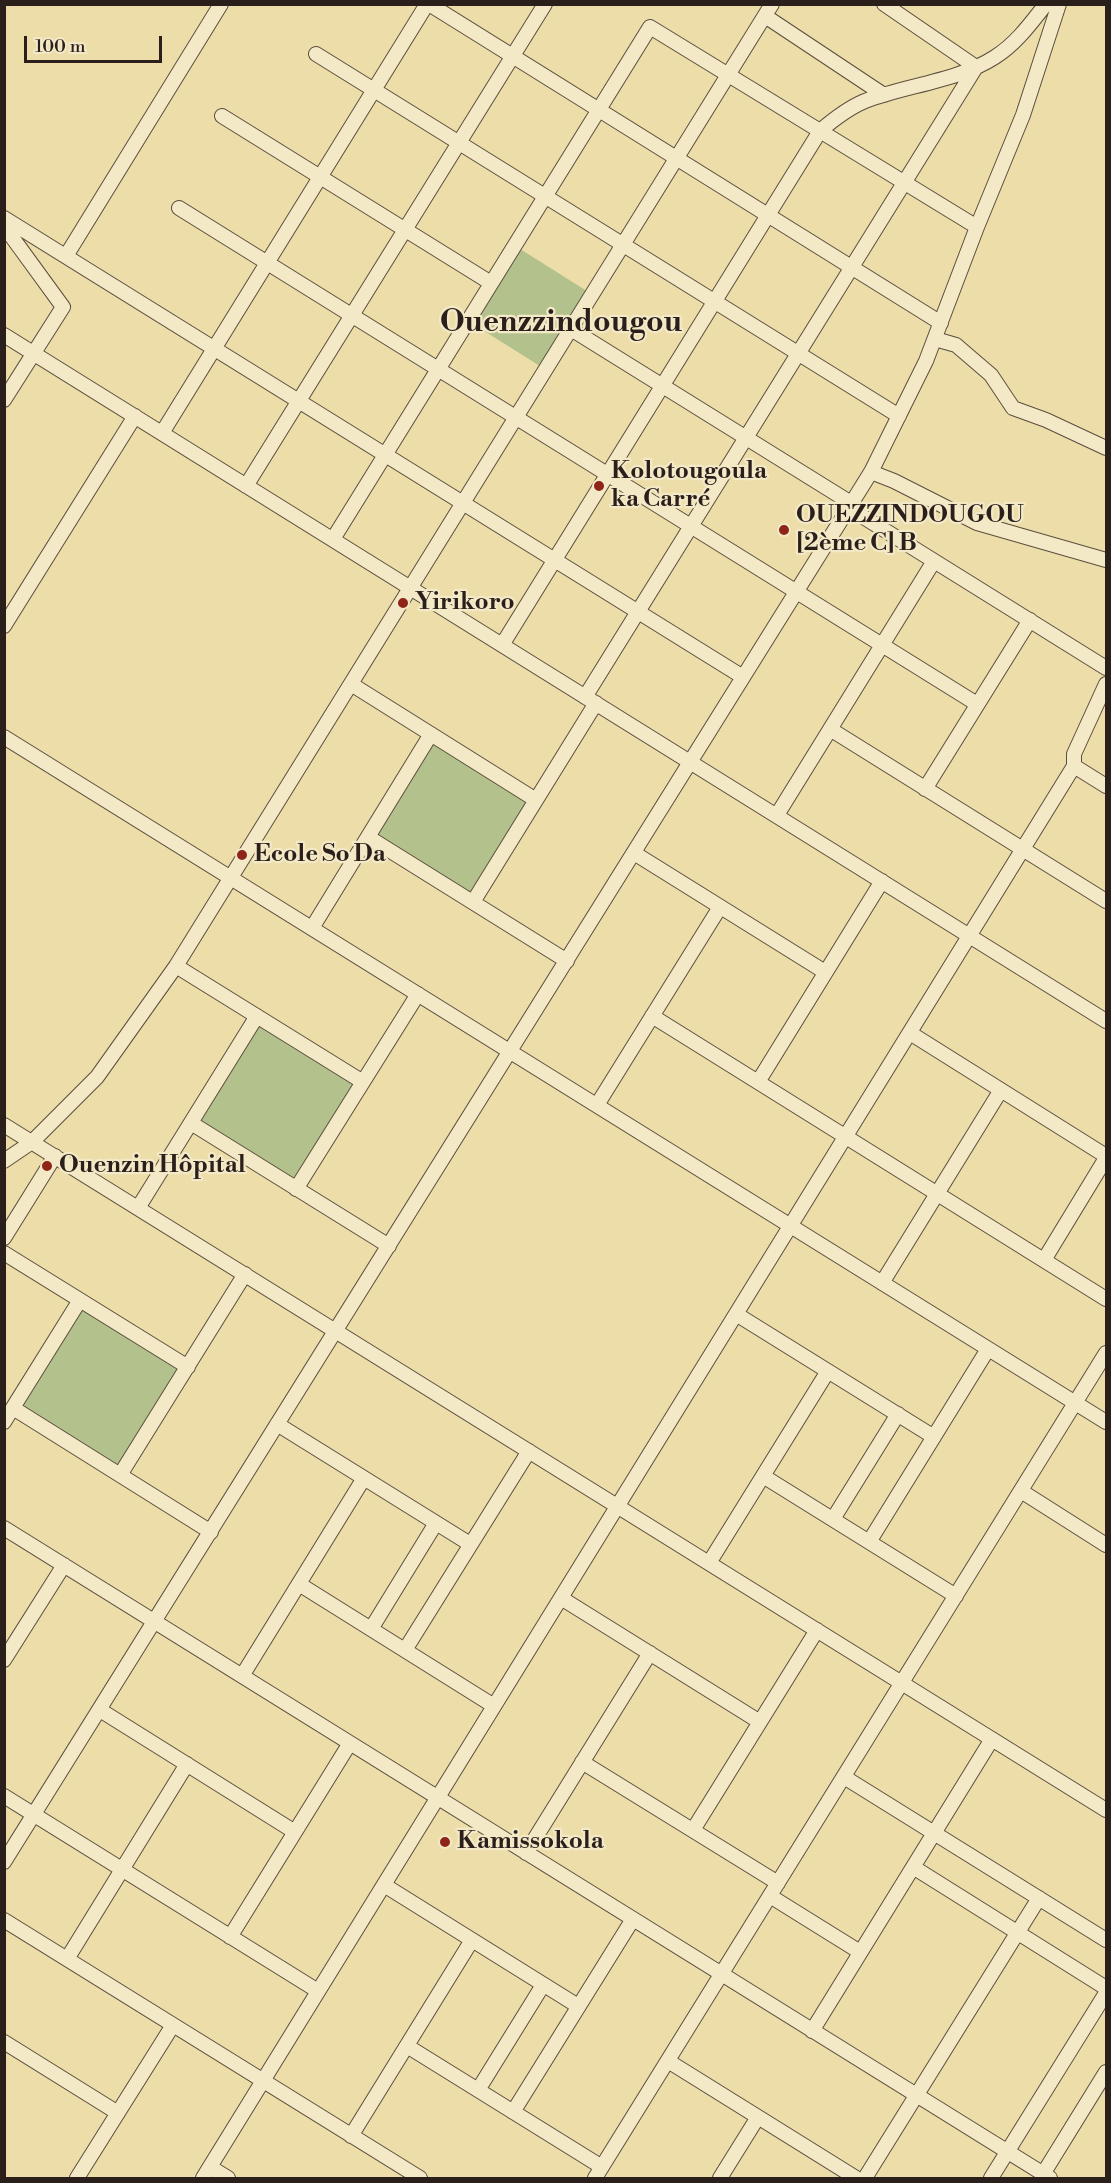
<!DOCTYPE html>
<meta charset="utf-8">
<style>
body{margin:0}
#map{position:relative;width:1111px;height:2183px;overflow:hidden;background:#ecdda9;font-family:"Libre Bodoni",serif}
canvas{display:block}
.frame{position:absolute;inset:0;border:6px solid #2b1f1b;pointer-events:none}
.scale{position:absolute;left:24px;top:36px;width:138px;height:27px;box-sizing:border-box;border:3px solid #2b1f1b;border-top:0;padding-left:8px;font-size:18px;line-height:21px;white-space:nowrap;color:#2b1f1b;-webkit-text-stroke:4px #f3e9c7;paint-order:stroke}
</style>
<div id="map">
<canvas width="1111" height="2183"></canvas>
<div class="frame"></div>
<div class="scale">100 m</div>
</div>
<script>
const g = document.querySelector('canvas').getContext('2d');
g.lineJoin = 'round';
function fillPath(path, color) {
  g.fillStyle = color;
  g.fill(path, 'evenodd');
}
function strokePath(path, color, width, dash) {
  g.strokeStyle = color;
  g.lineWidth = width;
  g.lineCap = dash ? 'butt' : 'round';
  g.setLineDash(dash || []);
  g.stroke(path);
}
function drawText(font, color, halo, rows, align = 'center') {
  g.font = font + ' "Libre Bodoni",serif';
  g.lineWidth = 4.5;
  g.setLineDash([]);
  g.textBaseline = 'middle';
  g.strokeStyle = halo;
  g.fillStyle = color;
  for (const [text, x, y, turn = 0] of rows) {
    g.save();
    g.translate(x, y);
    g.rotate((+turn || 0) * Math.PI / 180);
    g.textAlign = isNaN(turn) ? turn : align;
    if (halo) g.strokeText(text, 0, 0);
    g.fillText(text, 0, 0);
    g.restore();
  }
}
fillPath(new Path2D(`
 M517 247 590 293 543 368 470 322Z
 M434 737 531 798 468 897 372 836Z
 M259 1021 355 1082 292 1181 196 1120Z
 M83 1307 179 1368 117 1467 20 1406Z`), '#b3c28c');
const minor = new Path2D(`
 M429 4 941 323
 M765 16 884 95
 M316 54 899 416
 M222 116 491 283
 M179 208 977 704
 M4 218 743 677
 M4 226 63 307 4 400
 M66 256 221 4
 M571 329 851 503
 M4 335 1106 1021
 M935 339 956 345 991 375 1013 408 1046 420 1106 448
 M162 433 427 4
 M871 472 894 481 977 523 1106 560
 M246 486 545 4
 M849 508 1106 668
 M333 539 650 27 977 227
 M4 626 135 416
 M502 645 820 131C834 119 848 108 865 101 907 85 958 81 995 57 1016 44 1031 23 1046 4
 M351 684 536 800
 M585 697 976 67 884 4
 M830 729 1106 901
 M4 737 1106 1422
 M1074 766 1106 786
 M925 789 1030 620
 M777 815 934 561
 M368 837 567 961
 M634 853 825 972
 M473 902 596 703
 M312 928 431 734
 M176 966 363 1082
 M652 1016 1106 1299
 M910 1033 1106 1156
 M758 1082 882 881
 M597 1105 720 907
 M191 1123 389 1246
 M4 1125 1106 1810
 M4 1161 32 1142 97 1077 176 966 772 4
 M296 1189 418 994
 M138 1208 257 1016
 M4 1238 55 1156
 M4 1253 188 1367
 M1044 1260 1106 1158
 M882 1283 1001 1090
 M736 1314 934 1437
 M13 1408 211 1532
 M4 1422 80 1300
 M277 1424 470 1544
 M120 1475 245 1274
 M763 1476 956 1596
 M1021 1491 1106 1545
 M833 1519 898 1414
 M4 1528 1050 2178
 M869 1542 988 1349
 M709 1563 828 1371
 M299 1584 494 1706
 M561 1598 760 1722
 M371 1629 436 1523
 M405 1650 529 1451
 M4 1660 64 1565
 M242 1676 364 1478
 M100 1710 295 1832
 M582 1762 778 1883
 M844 1777 1106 1940
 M4 1796 318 1991
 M693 1830 817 1630
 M526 1853 650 1653
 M4 1862 871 472 926 361 977 227 1023 115 1059 4
 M913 1867 1106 1988
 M384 1885 578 2006
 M770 1896 860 1952
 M4 1920 420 2178
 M230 1937 350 1743
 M67 1959 187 1764
 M812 2031 992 1739
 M4 2042 118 2113
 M407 2046 602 2167
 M668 2061 856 2178
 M478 2090 543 1985
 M513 2112 633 1919
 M351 2136 472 1940
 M210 2167 228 2178
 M1043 2174 1106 2072
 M77 2178 173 2025
 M203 2178 1074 766V754L1106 684
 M595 2178 1106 1353
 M720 2178 758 2117
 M865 2178 1039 1898
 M991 2178 1106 1993`);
strokePath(minor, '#5b4e3e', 16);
strokePath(minor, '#f3e9c7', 14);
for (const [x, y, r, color] of [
 [599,486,6,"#8f2418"],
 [784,530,6,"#8f2418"],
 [403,603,6,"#8f2418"],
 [242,855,6,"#8f2418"],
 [47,1166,6,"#8f2418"],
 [445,1842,6,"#8f2418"]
]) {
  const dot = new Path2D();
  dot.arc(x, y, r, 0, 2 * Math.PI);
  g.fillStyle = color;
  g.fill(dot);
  strokePath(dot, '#f3e9c7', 2);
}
drawText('bold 24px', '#2b1f1b', '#f3e9c7', [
 ["Kolotougoula",611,472],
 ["ka Carré",611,500],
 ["OUEZZINDOUGOU",796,516],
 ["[2ème C] B",796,544],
 ["Yirikoro",415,603],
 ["Ecole So Da",254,855],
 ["Ouenzin Hôpital",59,1166],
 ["Kamissokola",457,1842]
], 'left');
drawText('bold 30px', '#2b1f1b', '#f3e9c7', [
 ["Ouenzzindougou",561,324]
]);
</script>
